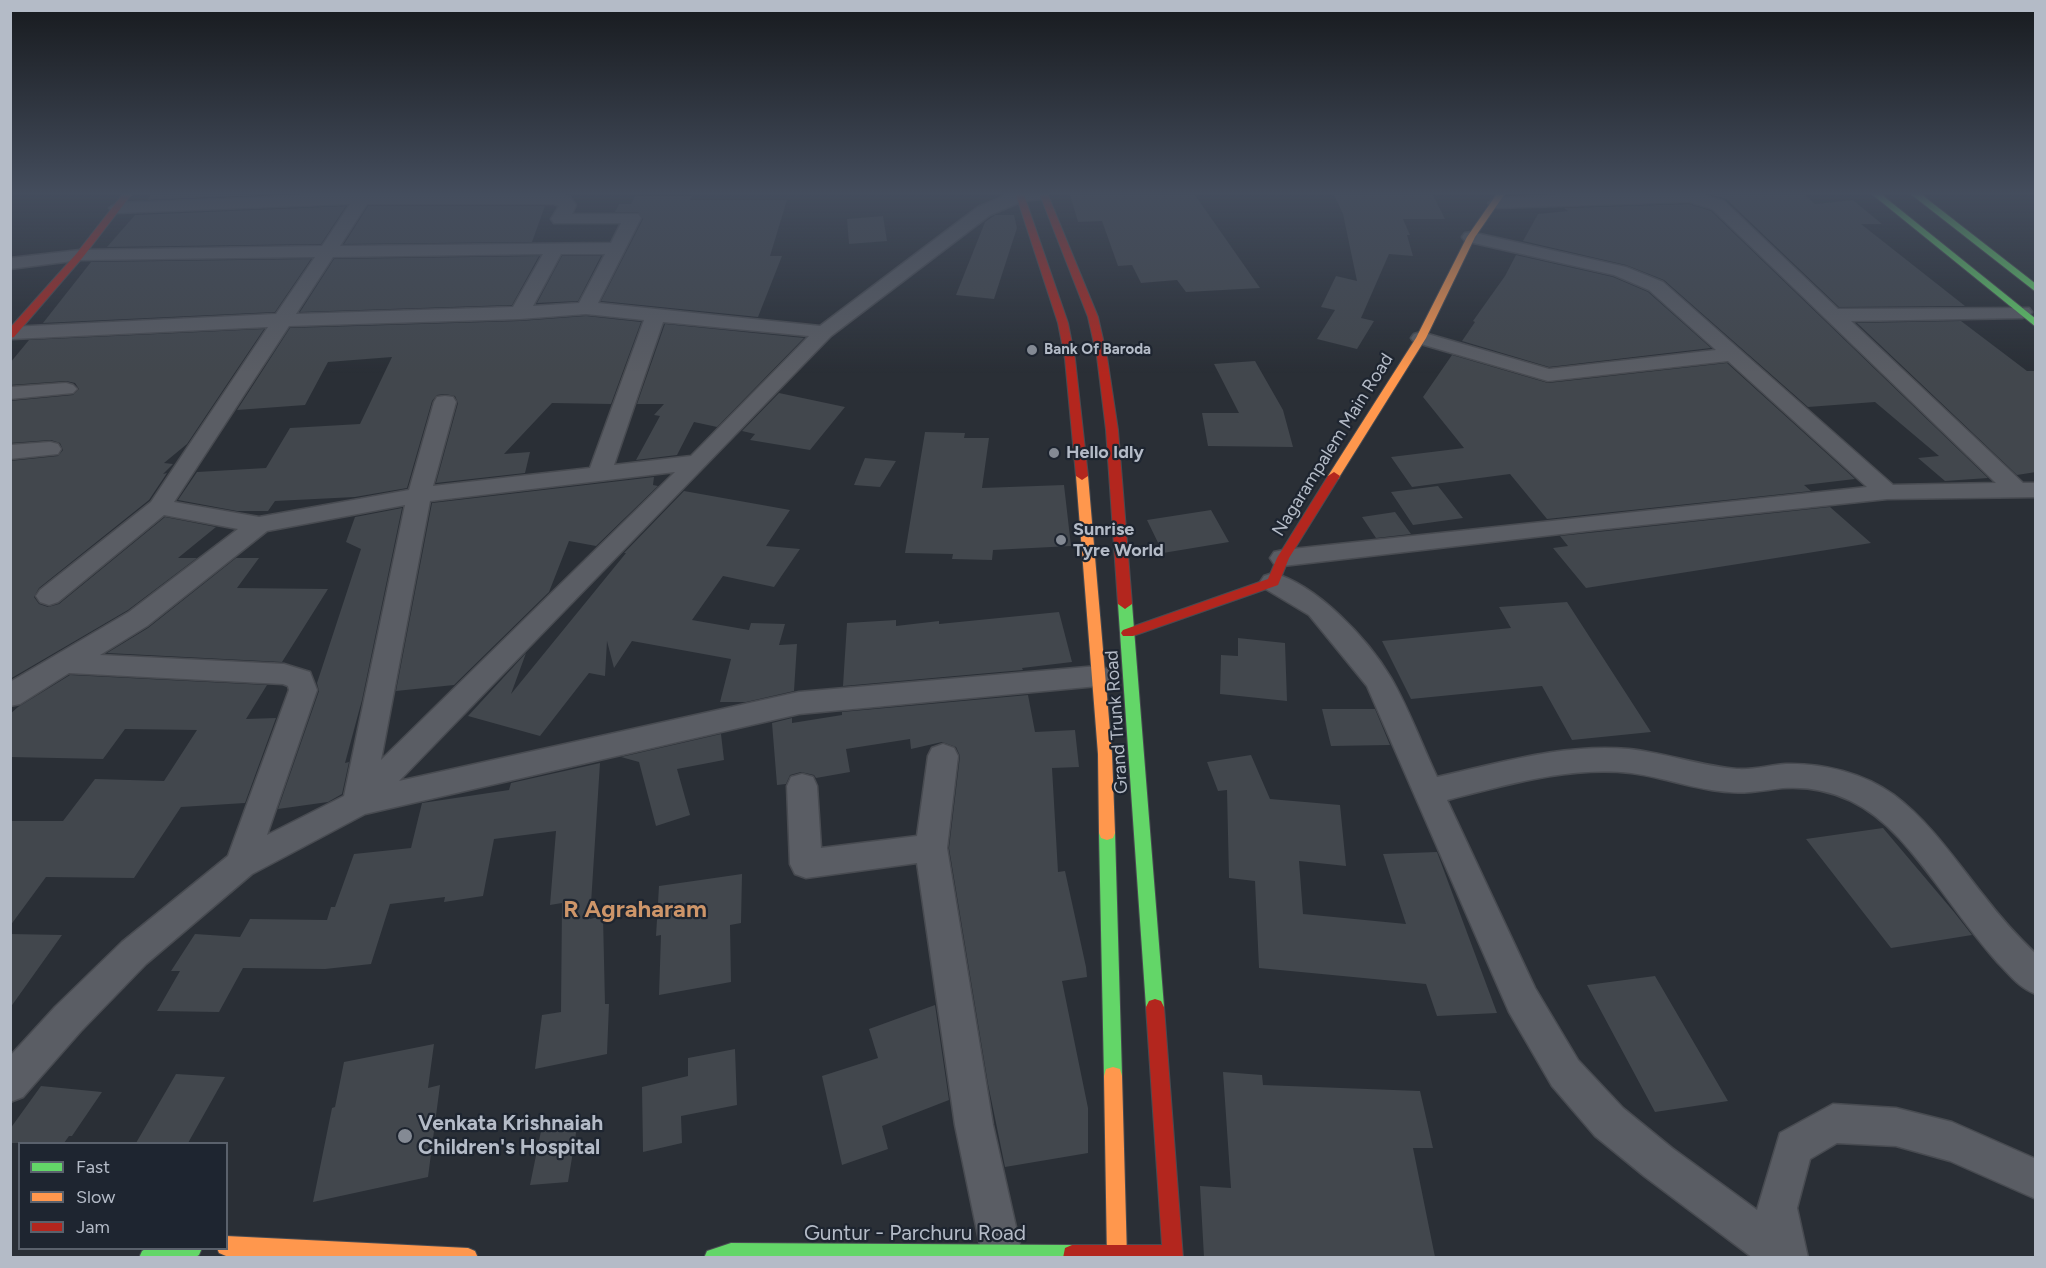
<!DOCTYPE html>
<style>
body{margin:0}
#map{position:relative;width:2046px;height:1268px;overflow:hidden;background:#2a2f36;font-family:Figtree,sans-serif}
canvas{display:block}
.frame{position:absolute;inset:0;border:12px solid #b4bbc7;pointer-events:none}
.legend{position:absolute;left:18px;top:1142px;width:210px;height:108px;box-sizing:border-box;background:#1e2530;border:2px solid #5a616c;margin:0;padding:8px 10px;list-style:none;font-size:18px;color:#b4bbc7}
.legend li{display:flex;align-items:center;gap:12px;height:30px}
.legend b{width:30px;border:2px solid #5a616c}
</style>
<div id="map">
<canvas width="2046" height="1268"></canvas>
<div class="frame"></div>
<ul class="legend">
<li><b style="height:8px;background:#63d668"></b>Fast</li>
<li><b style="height:8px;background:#ff974d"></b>Slow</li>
<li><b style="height:8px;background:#b3261e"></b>Jam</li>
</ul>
</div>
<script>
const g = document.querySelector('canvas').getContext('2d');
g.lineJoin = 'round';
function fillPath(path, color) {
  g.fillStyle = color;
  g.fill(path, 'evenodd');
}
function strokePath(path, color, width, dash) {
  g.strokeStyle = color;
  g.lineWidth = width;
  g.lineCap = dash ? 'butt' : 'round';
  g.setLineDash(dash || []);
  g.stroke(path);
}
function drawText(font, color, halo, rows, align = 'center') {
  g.font = font + ' Figtree,sans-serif';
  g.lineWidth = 4.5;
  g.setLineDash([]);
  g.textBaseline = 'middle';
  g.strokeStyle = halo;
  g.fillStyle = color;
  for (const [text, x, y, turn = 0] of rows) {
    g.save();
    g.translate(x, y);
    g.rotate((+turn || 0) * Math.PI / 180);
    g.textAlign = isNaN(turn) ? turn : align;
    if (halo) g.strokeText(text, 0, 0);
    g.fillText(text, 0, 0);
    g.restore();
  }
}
fillPath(new Path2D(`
 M151 195H261L147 200Z
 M1070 195H1195L1260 288 1186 292 1177 280 1141 283 1132 265 1118 266 1102 221 1078 222Z
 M1334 195H1433L1445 219H1403L1410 235H1407L1413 256 1389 254 1361 318 1374 321 1357 349 1317 339 1335 310 1321 307 1336 276 1357 281 1343 214Z
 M1712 195H1805L1815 204 1853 200 1882 224H1861L1965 306 1839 307 1726 199Z
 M635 196H692L690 200H787L770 256H782L758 317 601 301 643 219 638 212H615L619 204H631Z
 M1689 204 1711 211 1988 478 1945 481 1918 458 1939 456 1875 402 1808 407 1664 280 1626 265 1523 241 1538 214 1568 211 1564 208Z
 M346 206 321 244 107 247 135 215Z
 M368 206H545L532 242 344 244Z
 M995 215H1014L1017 228 994 299 956 295 985 222Z
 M883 216 887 241 849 244 847 219Z
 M1516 255 1613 277 1648 292 1711 348 1549 367 1462 341 1475 322 1473 321 1505 276Z
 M539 256 512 305 300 312 334 259Z
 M562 256H601L578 301 537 303Z
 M311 259 275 312 43 323 91 262Z
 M586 316 641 322 611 404 552 403 504 454 530 452 525 473 436 483 458 403 455 396 445 394 437 395 432 401 407 488 355 497 275 501 268 511H237L178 500 197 472 266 468 290 428 360 424 392 357 328 362 305 405 237 410 290 328 520 321Z
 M1961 321 2027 371H2036V472L2017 475 1857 323Z
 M665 324 804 338 717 427 694 422 677 455 636 460 660 416 654 415 664 404H637Z
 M264 329 187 444 164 463 173 464 163 474 167 473 149 500 39 588 34 597 39 604 48 607 59 604 165 517 216 527 178 558H197L128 610 10 679V461L58 456 63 450 60 443 51 440 10 443V401L73 395 79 389 75 383 66 381 10 385V363L29 340Z
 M1452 355 1548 383 1727 363 1855 479 1804 485 1811 491 1547 519 1510 474 1412 487 1391 457 1464 448 1423 397Z
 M1255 361 1283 410 1293 447 1208 446 1202 413H1239L1214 364Z
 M779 393 845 407 810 450 750 440 755 434 742 431Z
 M925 432 965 433 964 438H989L982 488 1064 485 1071 546 993 550 992 560 952 559 953 554 905 553Z
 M865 458 896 461 880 487 854 485Z
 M654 477 653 485 658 486 596 546 569 541 549 592 454 685 396 691 432 503Z
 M1438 486 1463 518 1413 525 1391 492Z
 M684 491 790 510 766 546 800 549 774 587 723 576 692 620 749 630 751 623 785 624 779 645 797 644 794 691 746 702H720L731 659 632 641 614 668 607 641 605 676 589 673 540 736 468 716 526 653 511 694 626 553H624Z
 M1830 507 1871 543 1586 588 1553 548 1568 546 1560 536Z
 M402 508 362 700 345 763 349 762 342 794 328 802 278 809 319 691 317 683 361 549 346 542 355 517Z
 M1211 510 1229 542 1163 553 1147 520Z
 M1395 512 1411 534 1376 538 1362 517Z
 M236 558H259L237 588 328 589 282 662 107 653 148 628Z
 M1567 602 1651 732 1572 740 1542 686 1411 699 1382 641 1511 628 1499 607Z
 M1059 612 1072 662 1022 668 1023 670 843 686 847 623 896 620V626L939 621V624Z
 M1238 638 1285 643 1287 701 1220 694 1221 655 1238 656Z
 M70 675 267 685 246 719 276 718 245 803 181 807 134 878 46 877 10 926V821H63L95 779 164 781 197 730 125 729 103 759 10 757V714L18 707Z
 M1028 695 1035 732 1075 730 1079 767 1052 768 1058 872 1065 871 1086 967 1087 977 1062 981 1088 1108V1153L1005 1167 988 1084 949 848 960 756 956 747 942 742 911 749 910 739 846 749 850 772 816 778 814 775 801 772 790 775 786 784 777 785 772 723 792 718V723L842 715V712Z
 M1322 709H1375L1390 745 1331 746Z
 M721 734 724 760 677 769 690 815 656 826 639 762 621 757Z
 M1251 755 1270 799 1340 805 1346 866 1299 861 1303 914 1406 924 1383 854 1437 852 1497 1013 1437 1016 1426 984 1259 968 1255 881 1229 878 1227 790 1218 791 1207 762Z
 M600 763 590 919 603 916 605 1004H609L607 1054 535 1069 542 1015 561 1012 562 903 550 905 556 831 494 839 483 896 444 902 445 897 390 904 371 964 325 969 243 968 219 1012 157 1011 180 971H171L195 934 240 937 250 919 327 920 331 907H335L354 854 411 848 422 803 509 790 511 783Z
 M1883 828 1954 912 1972 935 1891 948 1806 839Z
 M742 874 741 923 730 925 731 982 659 995 661 935 656 936 659 886Z
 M10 934 62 935 10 1008Z
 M1655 976 1728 1101 1655 1112 1587 985Z
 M935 1005 949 1100 882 1126 888 1149 842 1165 822 1076 878 1058 869 1029Z
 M434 1044 428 1088 440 1085 428 1177 313 1202 332 1108 335 1107 344 1062Z
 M735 1049 737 1105 681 1116 682 1143 643 1152 642 1087 688 1076V1058Z
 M1223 1072 1262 1075 1263 1085 1420 1091 1433 1148H1413L1435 1257H1204L1200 1186 1231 1188Z
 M176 1074 225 1077 188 1143H136Z
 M41 1086 102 1092 72 1136H69L64 1143H10V1129Z
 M577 1127 568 1182 530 1185 541 1131Z`), '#42474d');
const street = new Path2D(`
 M327 195H560L570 197 576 205 572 214H638L641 218 598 303 820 326 978 207 1007 195H1044L1042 199 1023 201 990 215 831 336 399 781 799 692 1098 666 1108 669 1112 676 1108 683 1098 686 799 714 365 814 252 874 146 964 81 1031 23 1097 10 1102V1056L55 1007 122 942 228 856 289 690 288 686 283 684 69 673 20 704 10 706V682L129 612 238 529 164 515 58 602 49 605 40 602 36 596 40 590 151 502 268 327 12 339 10 327 276 314 315 257 80 260 10 269V258L80 250 322 246 350 204 117 213 109 208 117 203ZM367 204H554L559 206 551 219 554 223H621L611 243 340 246ZM543 254 513 307 296 314 333 257ZM561 254H605L579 303 533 306ZM586 314 644 320 590 468 433 486 456 402 453 397 445 396 437 397 434 402 409 490 259 517 174 502 289 326 520 319ZM663 322 809 336 691 456 614 465ZM675 472 381 760 430 501ZM405 505 344 796 267 835 317 690 310 672 284 664 100 655 147 626 267 531Z
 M1584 195H1702L1724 201 1838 309 2029 308 2032 312 2029 316 2022 318 1851 321 2023 483H2036V497L1887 499 1595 530 1283 566 1274 564 1270 558 1274 552 1283 550 1867 487 1728 361 1548 381 1414 342 1411 338 1414 334 1421 332 1549 369 1716 350 1649 290 1614 275 1465 241 1462 237 1465 233 1471 232 1626 267 1663 282 1893 485 1996 483 1712 209 1689 202 1496 208 1488 203 1496 198Z
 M66 383 73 385 77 389 73 393 10 399V387Z
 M50 442 58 444 61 449 58 454 10 459V445Z
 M1273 573C1317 585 1368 639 1391 678 1409 709 1422 745 1437 777 1500 763 1564 743 1629 749 1666 753 1700 766 1737 769 1754 770 1770 765 1786 764 1823 763 1864 773 1894 795 1930 822 1956 861 1984 896 2000 917 2017 936 2036 954V994C2019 988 2010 975 1998 963 1962 923 1935 877 1899 838 1868 804 1830 785 1783 788 1764 790 1747 794 1729 792 1695 790 1664 777 1631 773 1568 766 1507 785 1447 800L1535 988 1578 1060 1623 1108 1672 1148 1757 1210 1780 1133 1833 1104 1896 1108 1952 1122 2036 1159V1199L1950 1161 1896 1146 1837 1143 1810 1159 1797 1208 1808 1258H1753L1644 1176 1595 1136 1552 1086 1509 1012 1367 686 1309 615 1264 588 1260 582 1264 576Z
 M943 744 954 748 958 756 947 848 993 1125 1023 1258H983L982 1255 955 1125 917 863 806 878 795 874 790 864 787 786 791 777 802 774 813 777 817 786 821 848 917 836 928 756 932 748Z`);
const fast = new Path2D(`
 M1873 195H1882L2036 319V327Z
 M1912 195H1922L2036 284V292Z
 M1125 599 1132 604 1164 1007 1161 1013 1155 1015 1149 1013 1146 1007 1118 604Z
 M1107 826 1113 828 1115 833 1122 1076 1120 1083 1113 1085 1106 1083 1104 1076 1099 833 1101 828Z
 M731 1243 1072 1245 1079 1248 1082 1255 1081 1258H704L707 1251Z
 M147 1248H202L199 1255 194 1258H139L142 1251Z`);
const slow = new Path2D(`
 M1496 195H1504L1475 237 1426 338 1338 479H1330L1328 476 1416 338 1467 237Z
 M1082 472 1088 476 1112 754 1115 833 1113 838 1107 840 1101 838 1099 833 1098 754 1076 476Z
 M1113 1067 1120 1069 1122 1076 1127 1258H1107L1104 1076 1106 1069Z
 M226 1236 468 1248 475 1251 478 1258 226 1256 219 1253 217 1248H226Z`);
const jam = new Path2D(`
 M122 195H131L83 257 14 337 10 338V328L77 253Z
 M1016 195H1024L1068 323 1075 359 1088 476 1082 480 1076 476 1065 359 1058 323Z
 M1040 195H1048L1098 317 1107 357 1118 430 1132 604 1125 609 1118 604 1106 430 1097 357 1088 317Z
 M1334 472 1340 476 1289 558 1278 585 1133 636H1123L1121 633 1123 630 1268 579 1277 558 1328 476Z
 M1155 999 1161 1001 1164 1007 1183 1258H1063L1065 1248 1072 1245H1162L1146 1007 1149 1001Z`);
strokePath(street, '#484b51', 3);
strokePath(fast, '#484b51', 2);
strokePath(slow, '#484b51', 2);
strokePath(jam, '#484b51', 2);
fillPath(street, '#5a5d64');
fillPath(fast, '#63d668');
fillPath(slow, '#ff974d');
fillPath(jam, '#b3261e');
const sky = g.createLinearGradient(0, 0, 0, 373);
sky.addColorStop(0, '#171a1e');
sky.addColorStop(0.52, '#444d5d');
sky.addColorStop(1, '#444d5d00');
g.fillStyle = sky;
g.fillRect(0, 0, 2046, 373);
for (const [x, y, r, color] of [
 [1032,350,6,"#848a94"],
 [1054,453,6,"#848a94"],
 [1061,540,6,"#848a94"],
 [405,1136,8,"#848a94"]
]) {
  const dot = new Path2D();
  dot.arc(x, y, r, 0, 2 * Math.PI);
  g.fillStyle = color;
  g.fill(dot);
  strokePath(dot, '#1e2530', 2);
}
drawText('bold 15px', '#b4bbc7', '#1e2530', [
 ["Bank Of Baroda",1044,350]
], 'left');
drawText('18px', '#b4bbc7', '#1e2530', [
 ["Nagarampalem Main Road",1333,445,-58],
 ["Grand Trunk Road",1117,722,-94]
]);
drawText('bold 18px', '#b4bbc7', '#1e2530', [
 ["Hello Idly",1066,453],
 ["Sunrise",1073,530],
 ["Tyre World",1073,551]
], 'left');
drawText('bold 21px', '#b4bbc7', '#1e2530', [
 ["Venkata Krishnaiah",418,1124],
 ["Children's Hospital",418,1148]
], 'left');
drawText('21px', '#b4bbc7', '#1e2530', [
 ["Guntur - Parchuru Road",915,1234]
]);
drawText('bold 24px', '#cd9569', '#1e2530', [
 ["R Agraharam",635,910]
]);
</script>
